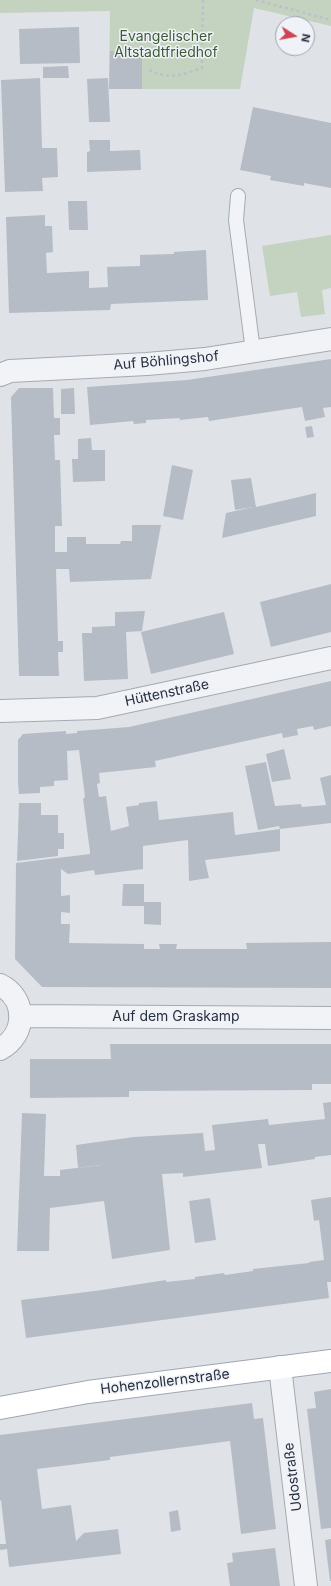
<!DOCTYPE html>
<meta charset="utf-8">
<style>
body{margin:0}
#map{position:relative;width:331px;height:1586px;overflow:hidden;background:#dfe3e8;font-family:Inter,sans-serif}
canvas{display:block}
.north{position:absolute;left:275px;top:16px;width:40px;height:40px;box-sizing:border-box;background:#eff2f6;border:1px solid #9fa4ad;border-radius:50%;rotate:101deg;font-size:11px;font-weight:700;line-height:16px;text-align:center;color:#283040}
.north::after{content:'';display:block;margin:auto;width:14px;height:18px;background:#ce4454;clip-path:polygon(50% 0,100% 100%,50% 72%,0 100%)}
</style>
<div id="map">
<canvas width="331" height="1586"></canvas>
<div class="north">N</div>
</div>
<script>
const g = document.querySelector('canvas').getContext('2d');
g.lineJoin = 'round';
function fillPath(path, color) {
  g.fillStyle = color;
  g.fill(path, 'evenodd');
}
function strokePath(path, color, width, dash) {
  g.strokeStyle = color;
  g.lineWidth = width;
  g.lineCap = dash ? 'butt' : 'round';
  g.setLineDash(dash || []);
  g.stroke(path);
}
function drawText(font, color, halo, rows, align = 'center') {
  g.font = font + ' Inter,sans-serif';
  g.lineWidth = 3;
  g.setLineDash([]);
  g.textBaseline = 'middle';
  g.strokeStyle = halo;
  g.fillStyle = color;
  for (const [text, x, y, turn = 0] of rows) {
    g.save();
    g.translate(x, y);
    g.rotate((+turn || 0) * Math.PI / 180);
    g.textAlign = isNaN(turn) ? turn : align;
    if (halo) g.strokeText(text, 0, 0);
    g.fillText(text, 0, 0);
    g.restore();
  }
}
fillPath(new Path2D(`
 M0 0H331V26L254 8 240 89H109L110 11 0 13Z
 M331 235V288L322 290 325 314 301 317 297 292 270 296 262 246Z`), '#c4d2c0');
fillPath(new Path2D(`
 M79 27 80 63 20 64 19 29Z
 M110 51H142V89H109Z
 M68 66 69 78H43V67Z
 M40 78 42 148H57L58 177 42 178 43 191 5 192 1 80Z
 M108 78 110 122H89L87 79Z
 M253 107 331 123V188L304 183V186L270 180 271 176 240 170Z
 M89 140H110V151L140 150 141 170 87 172V152L90 151Z
 M68 201H87L88 230H69Z
 M45 215V226H52L53 252 46 253 47 273 89 271V288L108 287 107 267 140 266V255L174 254V252L206 250 208 300 111 304 110 310 9 313 6 217Z
 M331 359V407L323 408 325 417 305 421 302 407 209 421 208 417 179 420 180 418 146 420V423L134 424 133 421 90 425 87 387 187 380Z
 M19 388H53L54 418H60V435H54L55 460H60L62 526H55V552H67V537H86V544H120L121 541H132V525H161L151 579 70 582 69 569H56L58 641H63V652H58L59 676H19L11 397Z
 M74 388 75 414H61V389Z
 M312 426 314 437 307 438 305 427Z
 M91 438 92 450H105V481L73 482 72 459H78V439Z
 M172 465 193 470 183 520 163 516Z
 M251 478 256 507 316 493V516L222 538 226 513 253 507 235 510 231 480Z
 M331 584V632L271 647 260 602Z
 M145 611 142 631 126 632 128 679 84 681 82 633H92V627L115 626V612Z
 M224 612 234 654 151 674 141 632Z
 M331 681V726L314 730 313 726 297 729 298 735 283 738 282 733 155 761 156 767 99 773 100 783 97 784 99 797 106 796 111 831 129 826 126 807 139 805V803L157 801 159 820 233 812 235 835 280 829V851L205 860 209 878 189 881 188 840 143 846V869L95 875 94 870 68 874 61 869V896L70 895V913L61 912V924H70L69 943 144 944V949H160L159 944H177L176 949H247L246 943 331 942V988L42 987 15 959 16 863 90 854V852L83 799 85 797 79 750 67 751 68 780 54 781V786L40 787V793L19 794 18 783V740L23 734 66 731V734L77 733V731L129 727Z
 M284 749 291 779 272 782 266 754Z
 M266 762 275 806 301 804 302 807 326 805 320 778 331 775V823L280 829 279 826 258 830 245 766Z
 M19 803H41V815H58V833H64V849H58V856L17 861Z
 M123 884H144V902H161V925L144 924V906H122Z
 M110 1044H331V1084H312V1090L129 1091V1097L30 1098V1059H111Z
 M331 1102V1155L315 1157V1159L268 1166 265 1144H258L262 1168 183 1177V1173L162 1174 170 1250 112 1259 104 1201 50 1208 49 1251H17L22 1113 46 1114 44 1176H60V1170L126 1162 78 1168 76 1145 134 1137 203 1133 205 1151 215 1150 212 1125 268 1119 269 1125 325 1119 323 1103Z
 M331 1197V1282H327L329 1298 26 1338 21 1300 95 1291 166 1280V1282L195 1279V1277L224 1273 225 1275 253 1271V1269L309 1263V1262L324 1260 319 1220 314 1221 311 1200Z
 M210 1198 216 1240 195 1243 189 1201Z
 M331 1389V1528L321 1529 307 1409 316 1408 314 1392Z
 M252 1403 254 1419 263 1418 276 1529 241 1534 230 1441 110 1457V1460L37 1469 42 1509 71 1505 76 1541 84 1533 118 1529 121 1554 9 1567 7 1549 0 1550V1544H6L1 1500 0 1501V1435Z
 M178 1510 181 1530 171 1532 169 1512Z
 M331 1539V1581H330L325 1540Z
 M275 1548 280 1586H230L227 1563 233 1562 232 1553Z`), '#b6bcc5');
const service = new Path2D(`
 M238 196 236 220 253 351`);
const minor = new Path2D(`
 M0 375 10 371 147 364 205 359 331 339
 M0 711 97 708 331 658
 M0 985C27 998 27 1035 0 1049
 M21 1016 331 1018
 M280 1367 306 1586`);
const primary = new Path2D(`
 M0 1408 88 1392 331 1361`);
strokePath(service, '#a4aab2', 16);
strokePath(minor, '#a4aab2', 24);
strokePath(primary, '#9fa6b4', 24);
strokePath(new Path2D(`
 M256 0 331 20
 M149 70C170 80 181 75 202 68L203 0`), '#bdc0c7', 2.5, [3, 3]);
strokePath(service, '#f2f3f7', 14);
strokePath(minor, '#f2f3f7', 22);
strokePath(primary, '#fff', 22);
drawText('14px', '#3b5b35', '#eff2f6', [
 ["Evangelischer",166,37],
 ["Altstadtfriedhof",166,53]
]);
drawText('14px', '#283040', '#eff2f6', [
 ["Auf Böhlingshof",166,361,-5],
 ["Hüttenstraße",167,693,-12],
 ["Auf dem Graskamp",176,1017],
 ["Hohenzollernstraße",165,1382,-7],
 ["Udostraße",293,1477,-97]
]);
</script>
